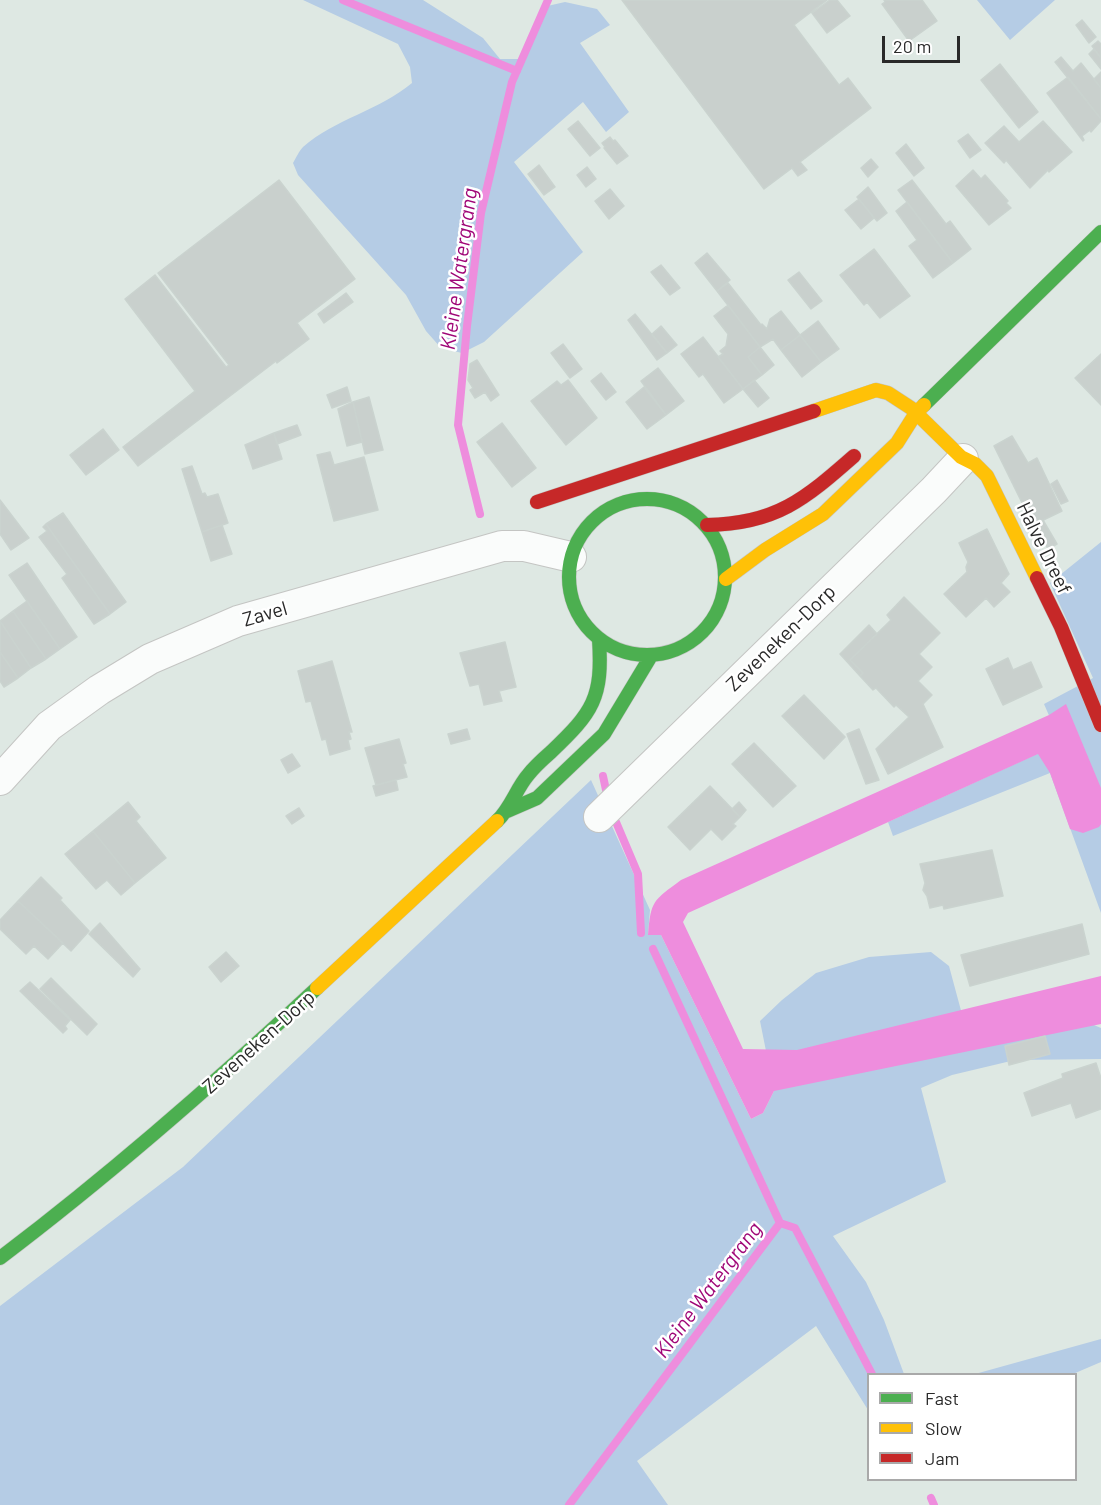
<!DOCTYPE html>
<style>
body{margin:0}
#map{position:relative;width:1101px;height:1505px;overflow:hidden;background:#dee8e3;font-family:Barlow,sans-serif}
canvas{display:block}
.legend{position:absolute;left:867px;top:1373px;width:210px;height:108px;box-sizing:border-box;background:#fff;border:2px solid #a9a9a9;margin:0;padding:8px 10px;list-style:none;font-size:18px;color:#292929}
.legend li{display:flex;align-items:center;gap:12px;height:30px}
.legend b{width:30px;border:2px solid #a9a9a9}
.scale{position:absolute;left:882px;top:36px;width:78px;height:27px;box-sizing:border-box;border:3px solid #292929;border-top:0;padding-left:8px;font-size:18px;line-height:21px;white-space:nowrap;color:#292929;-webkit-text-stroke:4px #fff;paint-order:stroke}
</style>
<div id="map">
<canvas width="1101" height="1505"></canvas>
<ul class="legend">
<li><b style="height:8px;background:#4caf50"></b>Fast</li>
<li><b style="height:8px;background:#ffc107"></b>Slow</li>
<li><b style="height:8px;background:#c62828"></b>Jam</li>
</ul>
<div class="scale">20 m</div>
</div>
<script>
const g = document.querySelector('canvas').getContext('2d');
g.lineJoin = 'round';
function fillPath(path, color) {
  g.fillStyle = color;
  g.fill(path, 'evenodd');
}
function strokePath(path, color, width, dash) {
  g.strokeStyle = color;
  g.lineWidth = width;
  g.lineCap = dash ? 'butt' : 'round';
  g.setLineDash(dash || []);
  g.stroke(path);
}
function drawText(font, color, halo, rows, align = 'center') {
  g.font = font + ' Barlow,sans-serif';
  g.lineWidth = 5;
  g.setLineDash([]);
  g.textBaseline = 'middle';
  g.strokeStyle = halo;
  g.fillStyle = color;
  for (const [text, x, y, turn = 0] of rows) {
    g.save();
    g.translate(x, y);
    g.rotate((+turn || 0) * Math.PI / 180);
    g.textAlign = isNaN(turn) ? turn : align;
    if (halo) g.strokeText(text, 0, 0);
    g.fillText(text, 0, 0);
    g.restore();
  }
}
fillPath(new Path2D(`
 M303 0H423L483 38 500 59H521L534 36 537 20 543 7 565 2 597 9 610 25 580 43 629 112 606 132 583 102 514 162 583 252 484 342 462 353 441 348 426 331 406 295 298 175 293 163C296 158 299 151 303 147 335 119 380 110 412 83L410 67 398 44Z
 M977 0H1055L1010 40Z
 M1101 542V913L1050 773 893 836 888 822 1061 743 1044 704 1093 678 1050 583Z
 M591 780 650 910 648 935H661L751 1119 763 1113 774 1091 760 1021 782 1000 816 973 869 957 931 952 949 966 963 1018 1082 1020 1101 1028V1059L1015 1060 952 1075 921 1088 946 1182 833 1236 866 1282 884 1320 904 1374H868V1410L816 1326 637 1461 668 1505H0V1306L183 1167Z
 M1101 1339V1362L1073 1374H975Z`), '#b5cce5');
fillPath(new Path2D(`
 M1066 704 1101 788V824L1099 827 1083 833 1070 829 1050 773 1038 754 688 913 683 922 743 1049 797 1050 1101 976V1024L774 1091 763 1113 751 1119 661 935H648C651 900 653 901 681 880L1049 715Z`), '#ee8ddd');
strokePath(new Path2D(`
 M343 0 517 71
 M480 514 458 425 467 326 481 213 512 82 548 0
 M603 776 606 790
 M616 822 638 874 641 933
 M780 1223 795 1228 872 1374
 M931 1498 934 1505
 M569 1505 780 1223 653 949`), '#ee8ddd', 8);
const building = new Path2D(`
 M622 0H827L794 25 839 85 848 78 871 108 800 162 807 170 798 176 792 168 764 189Z
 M830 0H837L850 16 827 33 812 13Z
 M884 0H922L937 21 909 41 882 4 885 2Z
 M1082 20 1096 37 1089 43 1076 25Z
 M1098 41 1101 44V58L1092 46Z
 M1094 49 1101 58V69L1089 54Z
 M1061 57 1073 71 1081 63 1101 88V119L1055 62Z
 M1000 64 1038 112 1019 128 981 80Z
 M1101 72V88L1094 79Z
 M1068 77 1101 119V121L1091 132 1090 130 1082 136 1084 140 1083 141 1047 93Z
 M578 121 600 148 590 156 568 129Z
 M1043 121 1072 152 1049 172 1048 170 1030 188 1006 160 1004 163 985 143 1004 126 1019 142Z
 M968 134 981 150 970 158 958 141Z
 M610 137 613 141 615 140 628 156 617 164 604 148 605 147 602 143Z
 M906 144 924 168 914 176 896 153Z
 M871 159 878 167 868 177 861 168Z
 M539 165 555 187 544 195 528 174Z
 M587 167 596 179 586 187 577 175Z
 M973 170 981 179 985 175 1008 201 1006 203 1011 208 989 225 956 186Z
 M279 180 355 279 297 323 309 339 277 363 276 361 138 466 123 447 195 391 125 299 155 275 226 367 229 365 158 273Z
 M912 180 946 224 950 221 971 249 953 263 898 190Z
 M868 187 887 213 877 221 857 197Z
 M610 189 624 206 609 219 595 201Z
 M859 199 874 218 861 229 845 210Z
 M907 202 953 263 933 278 909 246 917 240 896 211Z
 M874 249 910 296 880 318 867 302 864 305 840 275Z
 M707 253 730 280 717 291 695 263Z
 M661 265 680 288 670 295 651 272Z
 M799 272 822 301 811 309 788 280Z
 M728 283 761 325 762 324 767 329 770 319 781 311 800 335 781 350 773 339 760 347 717 291Z
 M346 293 353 302 324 323 318 314Z
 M728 305 760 347 748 357 762 375 743 389 718 357 723 354 720 351 726 346 728 334 714 316Z
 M635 314 667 353 657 360 628 320Z
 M818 321 839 349 821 362 800 335Z
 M661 326 677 345 667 353 652 334Z
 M800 335 821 362 802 377 781 350Z
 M703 337 743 389 724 403 703 374 699 377 681 354Z
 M563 344 582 369 570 378 551 353Z
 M760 347 774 365 762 375 748 357Z
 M1101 354V405L1075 378Z
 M477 360 499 395 491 401 485 392 475 398 470 390 473 388 468 380 470 364Z
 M658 368 684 401 666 415 641 381Z
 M601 373 616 392 606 400 591 381Z
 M568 380 597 418 566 445 531 401 557 381 561 385Z
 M754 380 769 398 758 407 743 389Z
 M347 387 351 401 332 408 327 395Z
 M644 387 666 415 647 429 626 402Z
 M369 397 383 450 365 454 353 402Z
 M353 402 362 442 347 446 338 409Z
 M502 423 536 468 512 487 477 442Z
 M297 425 301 435 277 444 274 433Z
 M103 429 119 450 86 475 70 455Z
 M274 433 282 459 253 469 245 445Z
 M1012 436 1028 463 1037 458 1062 511 1033 525 994 446Z
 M330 452 334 465 364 457 378 510 334 521 317 455Z
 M192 466 202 494 205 493 207 497 218 494 228 523 202 532 182 469Z
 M1057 480 1068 501 1061 504 1051 484Z
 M0 500 29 538 11 550 0 534Z
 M63 513 126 602 110 614 46 524Z
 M1043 520 1057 544 1048 549 1035 524Z
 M46 524 110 614 94 624 62 578 67 574 39 537 47 531 43 527Z
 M222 525 232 554 211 561 202 532Z
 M987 529 1009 574 1001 583 1010 592 994 607 986 598 966 617 944 594 967 572 966 567 968 562 959 543Z
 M27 563 77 637 60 649 9 575Z
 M904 597 940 633 919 654 932 667 918 681 932 695 923 704 943 747 888 774 876 749 909 717 896 705 894 707 876 688 873 690 860 676 863 673 850 660 891 620 887 615Z
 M27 601 60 649 46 659 13 611Z
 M13 611 46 659 31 668 0 621Z
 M0 621 31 668 18 678 0 652Z
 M869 625 877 634 850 660 863 673 860 676 840 654Z
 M505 642 516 687 499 691 502 701 484 705 479 684 470 686 460 653Z
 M0 652 18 678 4 687 0 681Z
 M1008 658 1013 670 1031 662 1042 687 1003 705 986 669Z
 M332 661 352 732H349L351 739 348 740 350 749 330 755 326 739 322 740 311 701 306 702 298 671Z
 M804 695 845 737 824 759 782 716Z
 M467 729 470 739 451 744 448 734Z
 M859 729 879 780 866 784 847 734Z
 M399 739 406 763 403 764 407 777 376 785 365 748Z
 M754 743 796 786 773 807 732 764Z
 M292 754 300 766 288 773 281 760Z
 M396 780 398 790 376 796 373 786Z
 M710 786 740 817 733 824 736 826 722 840 711 829 690 850 668 827Z
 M128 802 140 817 136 821 166 858 135 883 93 831Z
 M739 802 746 810 740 817 732 809Z
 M299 808 304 816 292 824 286 816Z
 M93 831 135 883 121 895 107 880 96 889 65 854Z
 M992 850 1003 896 944 909 943 905 930 908 927 896 923 890 925 883 920 864Z
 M41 877 62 898 60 900 89 931 71 951 18 901Z
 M18 901 63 943 48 959 34 946 26 954 0 929V920Z
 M100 923 140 969 133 977 89 934Z
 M1082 924 1089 954 970 986 961 955Z
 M226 952 239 966 221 982 209 967Z
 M51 978 97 1024 87 1035 40 989Z
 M30 982 70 1020 65 1026 67 1029 63 1033 20 991Z
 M1045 1036 1050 1054 1009 1065 1005 1046Z
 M1096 1063 1101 1078V1109L1076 1118 1071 1103 1032 1116 1024 1093 1063 1078 1062 1074Z`);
fillPath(building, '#c9d0cd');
strokePath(building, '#cad3cf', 1.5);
const street = new Path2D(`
 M0 780 49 726 99 690 150 659 238 621 502 546H524L571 557
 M599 817 934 490 963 459`);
const fast = new Path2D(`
 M924 405 1101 232
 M569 577a78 78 0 1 1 156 0a78 78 0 1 1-156 0Z
 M507 811 537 798 604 734 651 656
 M497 821C511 808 516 789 528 775 535 766 543 759 551 752 593 712 603 698 599 639
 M0 1258C111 1174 215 1083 317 988`);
const slow = new Path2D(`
 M814 411 876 390 888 393 911 408 961 457 975 464 987 476 1037 578
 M726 579 765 550 823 514 897 443 916 413 924 405
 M317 988 497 821`);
const jam = new Path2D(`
 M537 502 814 411
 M707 525C776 524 805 499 854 456
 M1037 578 1061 627 1101 725`);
strokePath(street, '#c4c5c3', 32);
strokePath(fast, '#c4c5c3', 15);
strokePath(slow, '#c4c5c3', 15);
strokePath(jam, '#c4c5c3', 15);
strokePath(street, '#fafcfb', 30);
strokePath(fast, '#4caf50', 14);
strokePath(slow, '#ffc107', 14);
strokePath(jam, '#c62828', 14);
drawText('20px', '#292929', '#fff', [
 ["Halve Dreef",1044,548,64],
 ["Zavel",265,614,-16],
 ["Zeveneken-Dorp",781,638,-44],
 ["Zeveneken-Dorp",259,1042,-42]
]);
drawText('italic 21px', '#9f0677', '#fff', [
 ["Kleine Watergrang",459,269,-82],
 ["Kleine Watergrang",708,1290,-53]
]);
</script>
